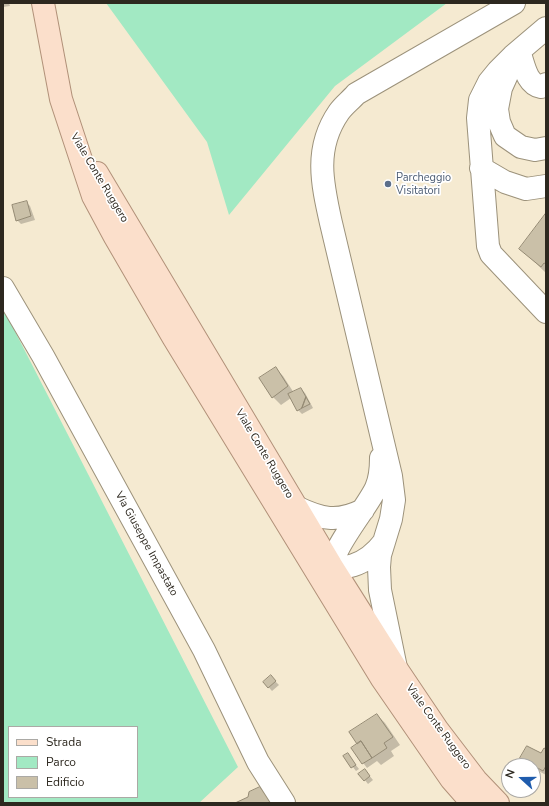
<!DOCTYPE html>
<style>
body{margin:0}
#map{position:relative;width:549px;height:806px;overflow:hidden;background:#f5ead1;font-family:"Nunito Sans",sans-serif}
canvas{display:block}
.frame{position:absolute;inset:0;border:4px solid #2d281f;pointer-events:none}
.legend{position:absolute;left:8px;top:726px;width:130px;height:72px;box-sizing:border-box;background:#fff;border:1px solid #aba9a5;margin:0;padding:5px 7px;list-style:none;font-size:12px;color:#2d281f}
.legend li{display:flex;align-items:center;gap:8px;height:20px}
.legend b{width:20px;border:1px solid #aba9a5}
.north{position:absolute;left:501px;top:758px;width:40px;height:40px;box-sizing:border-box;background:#fff;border:1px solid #aba9a5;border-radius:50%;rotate:291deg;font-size:11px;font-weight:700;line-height:16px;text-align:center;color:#2d281f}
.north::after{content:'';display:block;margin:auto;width:14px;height:18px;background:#1f5cad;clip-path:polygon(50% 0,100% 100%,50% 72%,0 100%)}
</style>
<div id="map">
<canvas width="549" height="806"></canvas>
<div class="frame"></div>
<ul class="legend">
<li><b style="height:5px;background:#fbdfcb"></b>Strada</li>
<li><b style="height:11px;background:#a2e9c3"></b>Parco</li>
<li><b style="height:11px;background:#cac0a8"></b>Edificio</li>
</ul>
<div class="north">N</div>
</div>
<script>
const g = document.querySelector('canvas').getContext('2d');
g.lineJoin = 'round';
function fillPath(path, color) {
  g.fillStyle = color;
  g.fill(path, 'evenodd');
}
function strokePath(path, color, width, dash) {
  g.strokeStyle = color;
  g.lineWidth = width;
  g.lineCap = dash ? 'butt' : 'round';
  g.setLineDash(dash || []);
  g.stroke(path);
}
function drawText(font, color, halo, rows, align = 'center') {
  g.font = font + ' "Nunito Sans",sans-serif';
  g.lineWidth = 3.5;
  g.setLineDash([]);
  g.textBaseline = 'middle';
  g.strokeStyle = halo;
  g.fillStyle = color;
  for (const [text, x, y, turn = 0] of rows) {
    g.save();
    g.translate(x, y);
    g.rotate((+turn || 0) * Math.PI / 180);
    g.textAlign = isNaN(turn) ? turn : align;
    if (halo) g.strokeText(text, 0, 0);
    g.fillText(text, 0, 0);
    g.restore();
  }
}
fillPath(new Path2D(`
 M106 3H447L335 86 229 215 207 142Z
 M3 308 238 767 199 803H3ZM9 727H137V797H9Z`), '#a2e9c3');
fillPath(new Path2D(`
 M3 3H9L10 6 3 7Z
 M26 202 30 206 35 220 21 224 17 220Z
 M546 215V273L521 249Z
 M275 368 283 376 294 393 301 389 305 393 313 408 302 414 298 410 291 398 281 405 273 397Z
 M271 677 279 685 272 691 264 682Z
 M377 715 385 723 400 745 391 751 394 756 381 765 377 761 367 768 352 748 359 744Z
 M546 751V775L533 768V766H529L521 758 542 755Z
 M348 755 359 769 356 771 345 757Z
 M360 774H368L373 780 368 784Z`), '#0003');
const building = new Path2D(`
 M27 201 31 216 16 221 12 205Z
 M546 213V264L544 263 541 267 519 249Z
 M276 367 288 386 272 398 259 378Z
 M301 388 306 397 302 408 297 411 288 394Z
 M306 397 310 404 302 408Z
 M271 675 276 681 268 688 263 682Z
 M377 714 393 737 384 743 387 748 372 758 361 741 357 744 349 732Z
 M361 741 372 758 362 764 351 748Z
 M527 746 541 753 544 748 546 749V766L543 771 520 758Z
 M348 753 356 765 351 768 343 756Z
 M365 769 370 776 364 781 358 774Z
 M260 787 272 803H235L248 797 249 792Z`);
fillPath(building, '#cac0a8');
strokePath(building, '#948a74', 1);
const minor = new Path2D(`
 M546 28 513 56 498 71 489 82 480 100 478 118 488 246 491 254 546 312
 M519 51C524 64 526 84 541 87L546 84
 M510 68 501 88 497 109 499 122 505 136 521 147 535 150 546 148
 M481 168 505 182 526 189 546 186
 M3 288 43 356 204 650 258 762 284 803
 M296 507C321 519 337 523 363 510
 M318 557C340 578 368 563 384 542
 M331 578C325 555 366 510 376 488 380 479 381 468 381 458
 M396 668 380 590 379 567 380 555 391 519 394 500 391 476 331 223C322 183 314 148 339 112 344 105 351 100 356 94L514 3`);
const major = new Path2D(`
 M43 3 61 99 93 196 115 237 173 337 382 679 451 779 472 803
 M97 173 331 565 396 668 437 729 476 780 498 803`);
strokePath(minor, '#9c927b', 24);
strokePath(major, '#b19179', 24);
strokePath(minor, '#fff', 22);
strokePath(major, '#fbdfcb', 22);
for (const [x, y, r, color] of [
 [388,184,4,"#5c6f8a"]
]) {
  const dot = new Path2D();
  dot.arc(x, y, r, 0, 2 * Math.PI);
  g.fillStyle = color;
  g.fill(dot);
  strokePath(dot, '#fff', 1.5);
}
drawText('11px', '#2d281f', '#fff', [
 ["Viale Conte Ruggero",99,178,59],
 ["Viale Conte Ruggero",264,454,59],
 ["Via Giuseppe Impastato",146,544,61],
 ["Viale Conte Ruggero",438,727,54]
]);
drawText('11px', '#4e5e75', '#fff', [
 ["Parcheggio",396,178],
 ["Visitatori",396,191]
], 'left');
</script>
